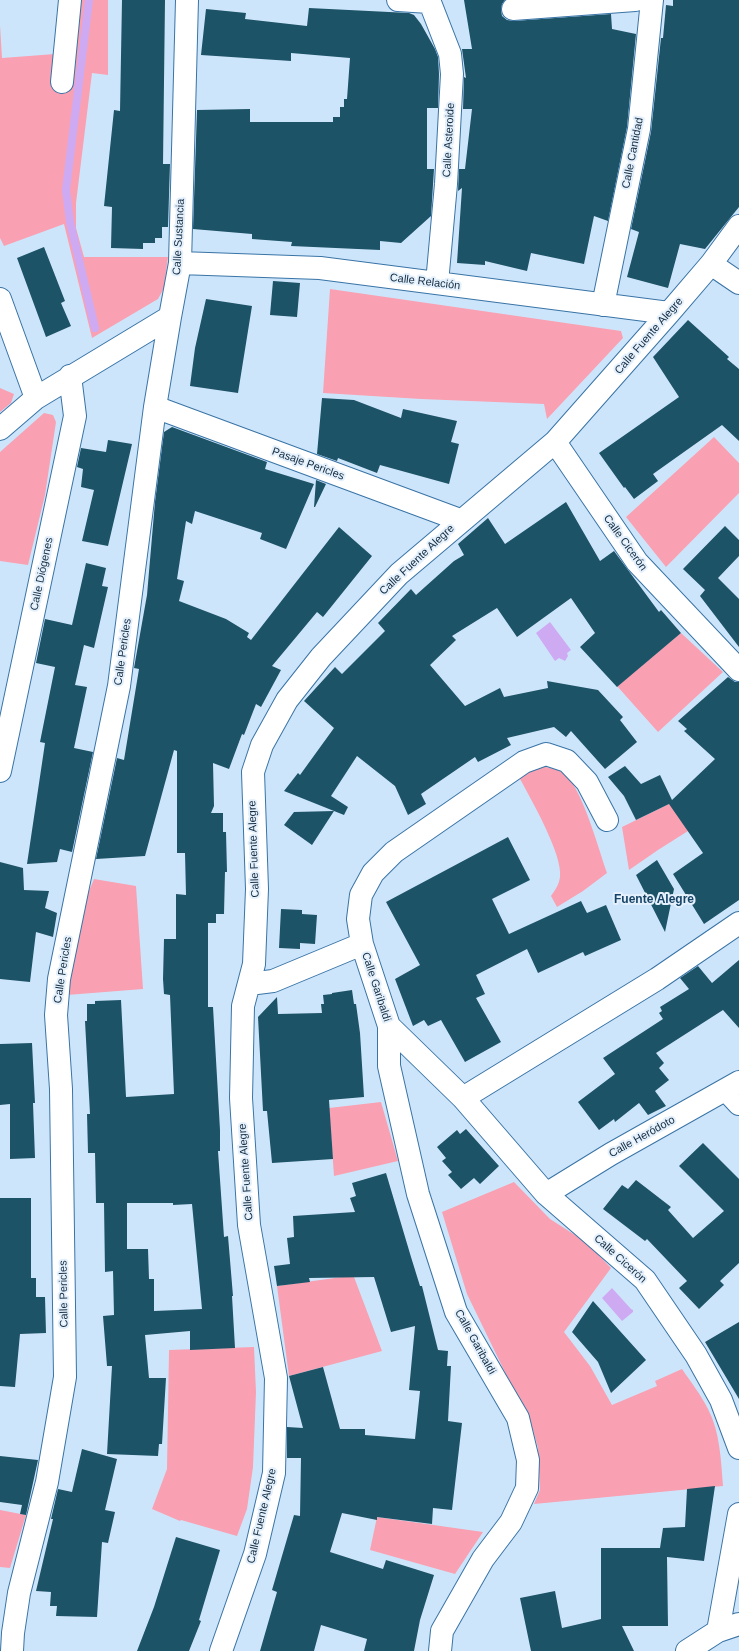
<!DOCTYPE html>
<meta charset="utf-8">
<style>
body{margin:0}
canvas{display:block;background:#cde5fb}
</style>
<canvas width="739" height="1651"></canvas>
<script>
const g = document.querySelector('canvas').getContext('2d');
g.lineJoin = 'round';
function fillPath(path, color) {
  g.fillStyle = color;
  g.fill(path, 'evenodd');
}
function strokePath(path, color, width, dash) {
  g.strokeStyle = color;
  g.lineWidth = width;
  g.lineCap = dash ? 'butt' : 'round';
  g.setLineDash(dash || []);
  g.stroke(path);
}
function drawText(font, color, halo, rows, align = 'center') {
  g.font = font + ' Arial,sans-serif';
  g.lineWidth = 4;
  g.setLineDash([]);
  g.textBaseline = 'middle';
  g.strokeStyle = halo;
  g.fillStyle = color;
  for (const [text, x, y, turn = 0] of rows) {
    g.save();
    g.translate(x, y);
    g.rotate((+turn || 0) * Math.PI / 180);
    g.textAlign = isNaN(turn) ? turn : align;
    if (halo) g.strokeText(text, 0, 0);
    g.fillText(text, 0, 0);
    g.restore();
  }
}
fillPath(new Path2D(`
 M78 0H108V75L92 73 76 203V228L84 257H168L164 288 158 299 92 338 64 224 4 246 0 238V25L2 58 55 54Z
 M330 289 621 331 623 338 547 419 544 404 421 399 323 393Z
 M0 388 14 394 11 403 0 412Z
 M44 413 53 415 56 422 45 495 28 565 0 561V452Z
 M714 437 739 463V493L666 567 626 517Z
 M681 633 723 672 658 732 617 686Z
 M541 766C550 768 560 769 567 776 584 795 598 847 607 873L583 891 557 907 551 896C555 890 559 885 560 877 563 854 530 798 518 775Z
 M673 802 688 831 658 850 629 870 622 827Z
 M94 879 136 886 143 989 67 995 76 944 89 891Z
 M381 1102 398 1161 334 1176 329 1108Z
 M514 1182 550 1219 586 1242 611 1268 564 1332 590 1366 612 1405 657 1386 655 1381 682 1369C691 1382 701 1395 708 1409 720 1432 721 1460 723 1486L534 1504 540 1490 538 1448 533 1430 467 1294 442 1212Z
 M342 1277H354L382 1351 289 1376 277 1286Z
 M254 1347 256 1392 253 1467 247 1509 237 1536 181 1520 180 1521 152 1509 167 1469 169 1350Z
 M0 1510 26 1515 10 1568 0 1567Z
 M377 1517 483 1532 455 1574 370 1550Z`), '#f9a1b2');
fillPath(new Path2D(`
 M550 622 571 650 567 653 568 656 565 661 559 658 555 661 536 633Z
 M612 1288 631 1309 633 1310V1312L622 1321 602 1298Z`), '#ceaaf3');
strokePath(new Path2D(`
 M89 0 66 190 70 222 95 328`), '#ceaaf3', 8);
fillPath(new Path2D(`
 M122 0H165L163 164H170L168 227H162V238H155V243H143V249L111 248 112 207 104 206 114 110 120 111Z
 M464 0H505L502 4 501 10 502 16 507 20 514 21 611 14 612 29 636 34 627 127 608 221 594 216 584 264 531 253 527 271 485 261V265L457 263 462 188 458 191 459 169H465L472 109H463L464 77 466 78 462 49H472Z
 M673 0H739V207L705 249 680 244 668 288 627 277 639 232 631 229 651 132 661 38H663L666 5 673 6Z
 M309 8 409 13 414 15 421 24 435 49 438 57 439 74 438 108H427V169H434L431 216 401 243 380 241V250L291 246 292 242 252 239V234L193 229 197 110 250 109V122H333V117H340V107H344V99H347L350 58 291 53V61L201 55 206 9 246 13 245 19 307 26Z
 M44 247 65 301 61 303 71 326 46 337 17 258Z
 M273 281 300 283 297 317 270 315Z
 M206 299 252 306 238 393 190 386 195 348Z
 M688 320 729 357 727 359 739 369V441L722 425 653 474 658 481 634 499 625 487 624 488 599 453 679 397 653 357Z
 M322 398 354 400 401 418 403 409 457 421 451 442 459 444 449 484 380 465 377 473 338 458 337 461 317 454Z
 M172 427 267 462 265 469 314 484 286 549 260 539 262 533 195 511 192 524 186 521 177 579 184 581 179 601 226 619 249 633 247 637 251 640 339 527 372 556 323 617 317 612 272 666 281 670 261 707 256 704 244 735 242 734 229 769 213 763 214 806 211 813H223V832H226L227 872H225L224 914H216V923H208V1007H213L220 1130V1151H218L224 1237 228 1236 233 1296H232L235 1348 190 1350V1331L145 1335 149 1378H166L162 1444H159L158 1456 107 1454 112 1366H107L103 1316 114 1315 113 1271 105 1272 104 1203H96L95 1153H88L87 1114H90L85 1021H87V1004H95V1001L121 1000 126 1097 174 1094 170 995 164 994 163 979 164 939H176V894L186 895 185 853H177V751L174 750 145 856 96 859 117 758 124 760 139 669 134 668 147 595 155 502 164 432ZM127 1203H173V1205L192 1204 202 1309 154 1311V1279H149L148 1249H127Z
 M108 440 132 444 108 546 82 541 94 490 81 487 83 469 77 467 81 448 106 452Z
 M316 480 326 484 315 507H314Z
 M566 502 600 561 614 551 659 612 661 610 681 633 617 687 580 647 595 633 571 598 517 637 497 608 452 636 456 640 430 665 465 706 500 688 504 697 548 688 547 681 598 690 623 717 620 720 637 742 605 769 571 731 566 737 554 727 507 738 511 745 478 762 475 757 421 794 426 804 408 815 395 786 357 756 331 796 348 807 344 815 334 811 312 845 284 825 294 812 334 811 284 791 298 773 300 775 334 728 304 701 335 667 342 674 385 631 378 623 411 589 416 595 454 561 464 555 458 544 488 518 505 544Z
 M725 526 739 540V556L718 578 739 599V647L700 596 705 590 683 569Z
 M86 563 106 568 102 586 108 587 94 648 84 645 75 685 87 687 74 748 93 752 72 852 60 849 57 862 27 864 45 743 40 742 55 667 36 663 45 619 72 625Z
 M728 677 735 682H739V900L704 924 673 874 703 853 669 804 636 820 624 796 608 777 625 766 641 784 660 775 672 800 715 759 684 731 687 729 678 721Z
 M508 837 530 880 492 899 509 934 581 901 587 913 606 905 621 940 585 956 583 952 538 973 527 949 476 975 485 994 476 998 501 1042 465 1062 441 1020 428 1026 424 1020 413 1026 395 979 420 965 386 902Z
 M657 860 674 889 665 932 636 875Z
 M0 862 23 868 24 890 49 891 45 908 57 913 53 937 36 932 30 982 0 979Z
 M281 909 302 910V914L317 915 315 944 300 943V949L279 948Z
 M739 960V1028L723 1010 656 1053 664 1063 659 1068 669 1080 655 1091 666 1106 648 1115 639 1103 615 1122 614 1119 599 1130 578 1102 615 1074 603 1058 663 1019 659 1013 662 1011 660 1007 689 989 680 978 698 966 712 983Z
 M352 990 354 1004H356L360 1033 364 1097 329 1100 333 1159 272 1163 267 1111H263L258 1017 277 997 278 1014 322 1013 321 1004H324L323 995 332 994V993Z
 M32 1043 35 1103H33L35 1158 10 1159V1104L0 1105V1044Z
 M466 1129 499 1166 480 1184 474 1178 461 1189 448 1175 452 1172 442 1161 446 1158 437 1147 457 1130 460 1134Z
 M703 1143 739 1179V1263L720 1281 724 1285 699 1309 679 1288 687 1281 647 1239 645 1241 603 1209 622 1185 628 1189 636 1180 671 1207 668 1210 693 1238 724 1211 679 1166Z
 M386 1173 411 1257 420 1286H422L438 1350 448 1351 447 1366H451L448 1421 462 1423 452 1510 433 1508 432 1524 377 1517V1520L342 1513 330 1552 383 1569 386 1560 434 1575 420 1620 414 1651H364L367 1639 321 1625 314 1651H260L277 1592 272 1590 294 1515 300 1516 301 1458H287V1427L303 1428 289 1376 323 1367 340 1429H365V1435L415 1439 420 1391 409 1390 415 1326 391 1332 374 1277 309 1278 310 1282 277 1286 274 1266 290 1264 287 1238 294 1237 293 1216 355 1212 350 1198 356 1196 352 1183Z
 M0 1198H31V1278H36V1297H45L46 1333 20 1334 15 1387 0 1386Z
 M593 1301 646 1360 611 1393 598 1362 572 1332Z
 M739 1322V1399L705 1342Z
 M82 1449 117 1459 105 1510 115 1512 108 1543 102 1542 97 1617 56 1616 57 1606H50L51 1592 36 1591 53 1519H51L58 1489 72 1492Z
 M0 1456 38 1460 26 1515 20 1514 22 1505 0 1502Z
 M715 1486 704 1561 667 1557 668 1626H622L634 1651H531L520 1598 555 1591 562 1628 601 1619V1548H660L663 1528 685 1527 687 1489Z
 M176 1537 220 1550 199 1620 201 1621 189 1651H137L154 1607Z`), '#1d5367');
const minor = new Path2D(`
 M398 0 429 2
 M429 0 450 54 452 74 446 184 437 283
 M513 9 635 0
 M62 82 70 0
 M180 263 320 268 669 313
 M711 264 739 283
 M0 299 36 398
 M603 305 639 129 652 0
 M155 407 460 520
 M0 429 36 398 170 317 180 263 187 0
 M555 442 637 562 739 670
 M0 771 75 416 70 376
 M249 984 273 981 362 944
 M389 1026 463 1098 546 1194 645 1280 696 1355 721 1400 739 1448
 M726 1090 739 1104
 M463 1098 657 979 739 923
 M546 1194 611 1154 739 1082
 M718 1631 739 1514
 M12 1651 13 1633 19 1593 47 1482 65 1377 61 1089 56 1015 59 979 119 686 155 407 170 317
 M221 1651 255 1554 274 1473 276 1378 249 1225 241 1098 243 1006 254 964 257 889 253 772 262 745 287 700 321 657 399 574 555 442 669 313 711 264 739 226
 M440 1651 442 1631 483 1559 511 1522 527 1488 528 1460 518 1418 456 1312 418 1194 389 1066V1026L362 944 358 919 361 895 373 873 394 852 524 762 546 754 567 761 587 782 607 820
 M687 1651 718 1631 739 1624`);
strokePath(minor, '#3974a6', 24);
strokePath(minor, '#fff', 22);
drawText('11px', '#132c41', '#e4f0fc', [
 ["Calle Asteroide",449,140,-87],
 ["Calle Cantidad",633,153,-79],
 ["Calle Sustancia",179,237,-87],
 ["Calle Relación",425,282,7],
 ["Calle Fuente Alegre",649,336,-49],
 ["Pasaje Pericles",308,464,20],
 ["Calle Cicerón",625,543,54],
 ["Calle Fuente Alegre",417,560,-43],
 ["Calle Diógenes",42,574,-78],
 ["Calle Pericles",123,652,-82],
 ["Calle Fuente Alegre",254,849,-92],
 ["Calle Pericles",63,970,-81],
 ["Calle Garibaldi",376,987,72],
 ["Calle Heródoto",642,1137,-29],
 ["Calle Fuente Alegre",246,1172,-94],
 ["Calle Cicerón",620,1259,42],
 ["Calle Pericles",64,1294,-91],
 ["Calle Garibaldi",475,1342,61],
 ["Calle Fuente Alegre",262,1516,-77]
]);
drawText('bold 12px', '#164469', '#e4f0fc', [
 ["Fuente Alegre",654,900]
]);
</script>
